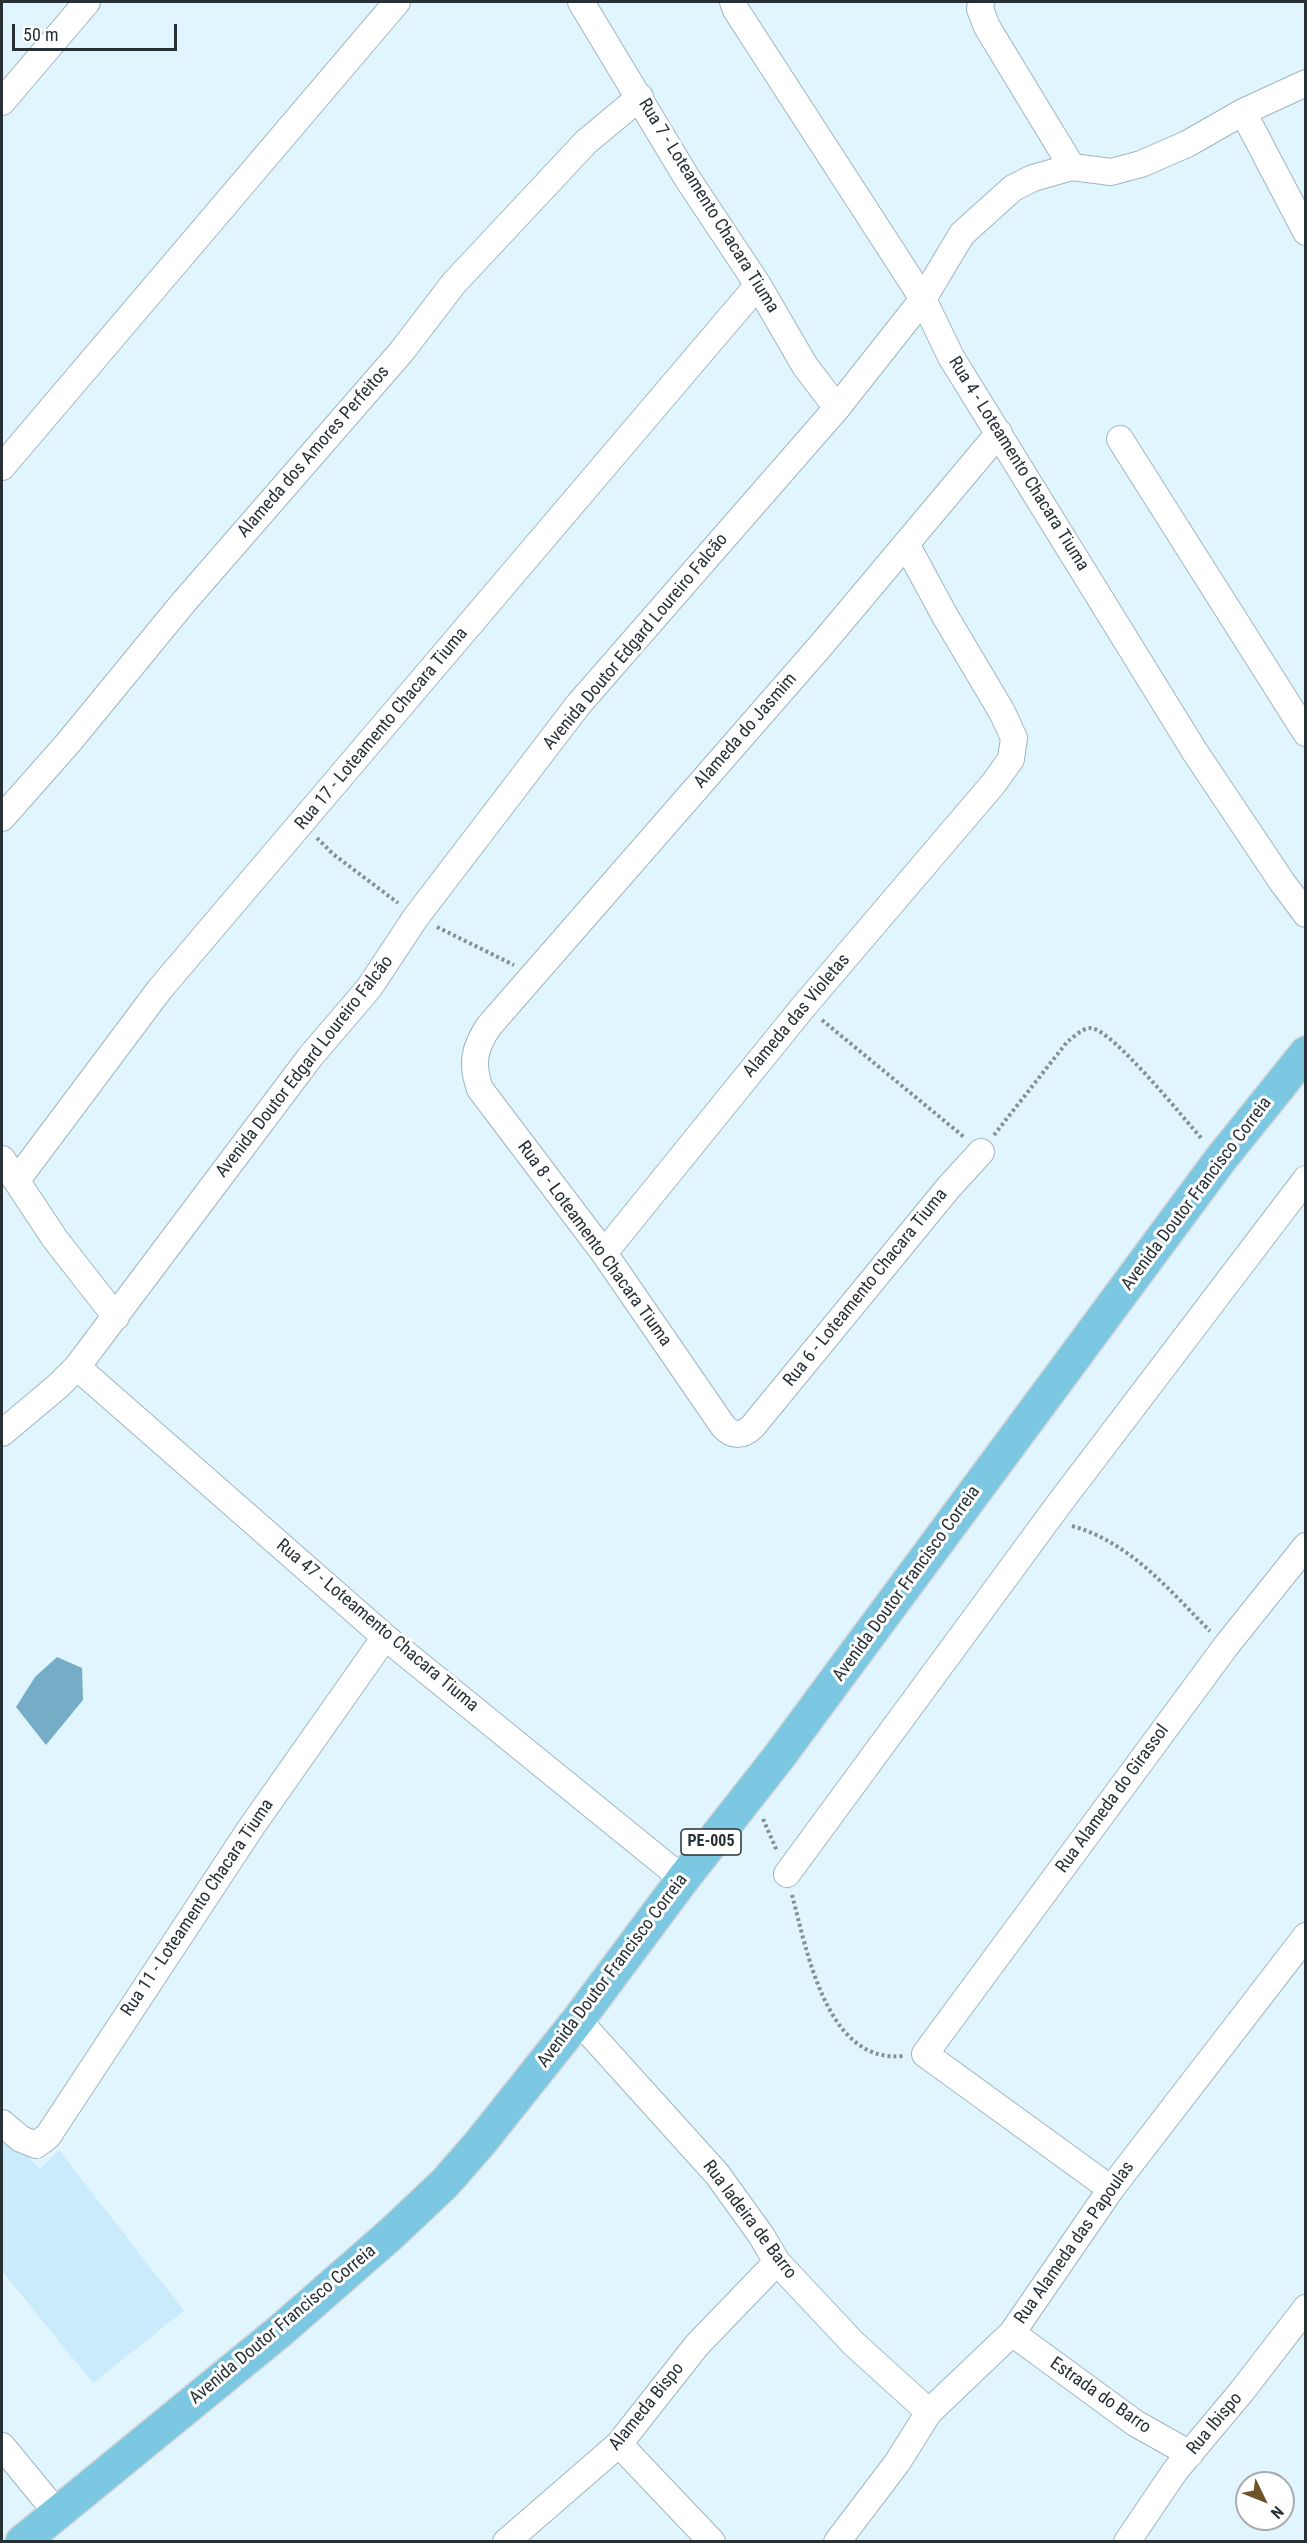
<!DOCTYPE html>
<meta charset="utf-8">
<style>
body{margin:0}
#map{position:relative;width:1307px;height:2543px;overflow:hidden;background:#e1f5ff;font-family:"Roboto Condensed",sans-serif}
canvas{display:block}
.frame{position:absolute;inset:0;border:3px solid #263035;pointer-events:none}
.north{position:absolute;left:1235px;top:2471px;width:60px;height:60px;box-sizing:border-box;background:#fff;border:2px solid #a8acae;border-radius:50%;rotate:133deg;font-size:16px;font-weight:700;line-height:24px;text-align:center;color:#263035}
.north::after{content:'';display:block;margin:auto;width:21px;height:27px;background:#6f5226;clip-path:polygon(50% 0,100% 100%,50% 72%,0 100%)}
.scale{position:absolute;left:12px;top:24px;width:165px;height:27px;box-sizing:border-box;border:3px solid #263035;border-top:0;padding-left:8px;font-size:18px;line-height:21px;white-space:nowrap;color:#263035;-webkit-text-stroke:4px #fff;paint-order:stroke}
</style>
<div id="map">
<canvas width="1307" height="2543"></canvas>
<div class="frame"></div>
<div class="north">N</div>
<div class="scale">50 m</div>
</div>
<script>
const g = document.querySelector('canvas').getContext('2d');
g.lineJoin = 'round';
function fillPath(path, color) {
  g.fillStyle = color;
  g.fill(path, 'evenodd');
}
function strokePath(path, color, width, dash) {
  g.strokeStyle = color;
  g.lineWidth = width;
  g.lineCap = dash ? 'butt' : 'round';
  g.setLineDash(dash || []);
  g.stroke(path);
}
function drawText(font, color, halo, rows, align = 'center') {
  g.font = font + ' "Roboto Condensed",sans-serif';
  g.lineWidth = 6;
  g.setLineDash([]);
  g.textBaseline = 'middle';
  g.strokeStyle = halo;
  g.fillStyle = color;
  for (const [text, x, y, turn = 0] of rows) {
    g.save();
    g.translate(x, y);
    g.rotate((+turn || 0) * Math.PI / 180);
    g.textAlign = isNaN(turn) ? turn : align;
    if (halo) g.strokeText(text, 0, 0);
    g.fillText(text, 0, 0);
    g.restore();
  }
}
fillPath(new Path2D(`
 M2 2132 40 2169 59 2150 184 2311 93 2383 2 2271Z`), '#caebfb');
fillPath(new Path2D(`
 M57 1657 82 1668 83 1700 46 1745 16 1707 35 1677Z`), '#76adc6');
const minor = new Path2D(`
 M581 2 687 178 758 285 805 366 837 408
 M733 2 736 10 923 299 951 357 1195 752 1282 882 1306 914
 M981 2 980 9 987 27 1072 167
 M2 102 87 2
 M1243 112 1306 232
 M1120 439 1306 733
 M2 467 397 2
 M2 818 69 742 183 603 402 351 454 283 586 142 640 97
 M981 1152 949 1187 753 1426C743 1436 733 1437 723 1426L604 1253 480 1089C471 1064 474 1048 489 1026L823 643 999 433
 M2 1159 55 1239 116 1317
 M17 1180 160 989 758 285
 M604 1253 804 1006 994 783 1011 759 1014 738 1002 712 945 616 906 544
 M77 1367 385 1637 683 1879
 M2 1433 58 1386 77 1367 310 1057 369 988 416 917 578 705 837 408 923 299 962 234 1013 188 1033 178 1072 167 1111 172 1141 164 1187 144 1243 112 1306 83
 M787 1874 1059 1504 1306 1179
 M578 2020 717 2174 761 2235 777 2262 854 2344 929 2412
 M2 2123 21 2139 36 2145 48 2136 250 1829 385 1637
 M1111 2189 925 2054 1226 1646 1306 1546
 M1012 2333 1135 2423 1190 2454
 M619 2444 712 2542
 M2 2446 57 2513
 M506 2542 619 2444 697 2345 777 2262
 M837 2542 897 2463 929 2412 1012 2333 1111 2189 1306 1936
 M1127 2542 1175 2471 1242 2391 1306 2308`);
const major = new Path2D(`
 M22 2542 280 2331 391 2234 445 2183 480 2143 578 2020 683 1879 778 1758 1220 1160 1306 1053`);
strokePath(minor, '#9eb6c1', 28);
strokePath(major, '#d4d6d7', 36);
strokePath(new Path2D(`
 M317 838 333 854 398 903
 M437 927 514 965
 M822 1020 964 1137
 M994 1135 1067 1042C1074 1037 1082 1028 1091 1028 1113 1030 1184 1119 1202 1139
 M1072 1526C1130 1542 1169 1590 1210 1631
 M763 1819 777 1851
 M792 1895C807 1950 826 2064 903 2056`), '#829198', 4, [3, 3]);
strokePath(minor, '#fff', 26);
strokePath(major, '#7cc8e3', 33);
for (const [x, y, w] of [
 [711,1842,60]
]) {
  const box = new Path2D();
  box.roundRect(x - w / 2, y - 13, w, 26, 4.5);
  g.fillStyle = '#fff';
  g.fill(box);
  strokePath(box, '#263035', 1.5);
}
drawText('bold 16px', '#263035', null, [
 ["PE-005",711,1842]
]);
drawText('18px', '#263035', '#fff', [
 ["Rua 7 - Loteamento Chacara Tiuma",708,206,58],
 ["Alameda dos Amores Perfeitos",314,452,-49],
 ["Rua 4 - Loteamento Chacara Tiuma",1018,464,58],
 ["Avenida Doutor Edgard Loureiro Falcão",636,642,-50],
 ["Rua 17 - Loteamento Chacara Tiuma",382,729,-50],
 ["Alameda do Jasmim",746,731,-49],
 ["Alameda das Violetas",797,1016,-50],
 ["Avenida Doutor Edgard Loureiro Falcão",305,1067,-52],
 ["Avenida Doutor Francisco Correia",1197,1194,-53],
 ["Rua 8 - Loteamento Chacara Tiuma",594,1244,54],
 ["Rua 6 - Loteamento Chacara Tiuma",866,1288,-51],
 ["Avenida Doutor Francisco Correia",907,1584,-54],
 ["Rua 47 - Loteamento Chacara Tiuma",377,1626,40],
 ["Rua Alameda do Girassol",1113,1799,-54],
 ["Rua 11 - Loteamento Chacara Tiuma",198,1908,-56],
 ["Avenida Doutor Francisco Correia",613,1971,-53],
 ["Rua ladeira de Barro",749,2220,53],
 ["Rua Alameda das Papoulas",1075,2243,-55],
 ["Avenida Doutor Francisco Correia",283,2325,-40],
 ["Estrada do Barro",1100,2396,35],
 ["Alameda Bispo",647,2407,-51],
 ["Rua Ibispo",1215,2424,-50]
]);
</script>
